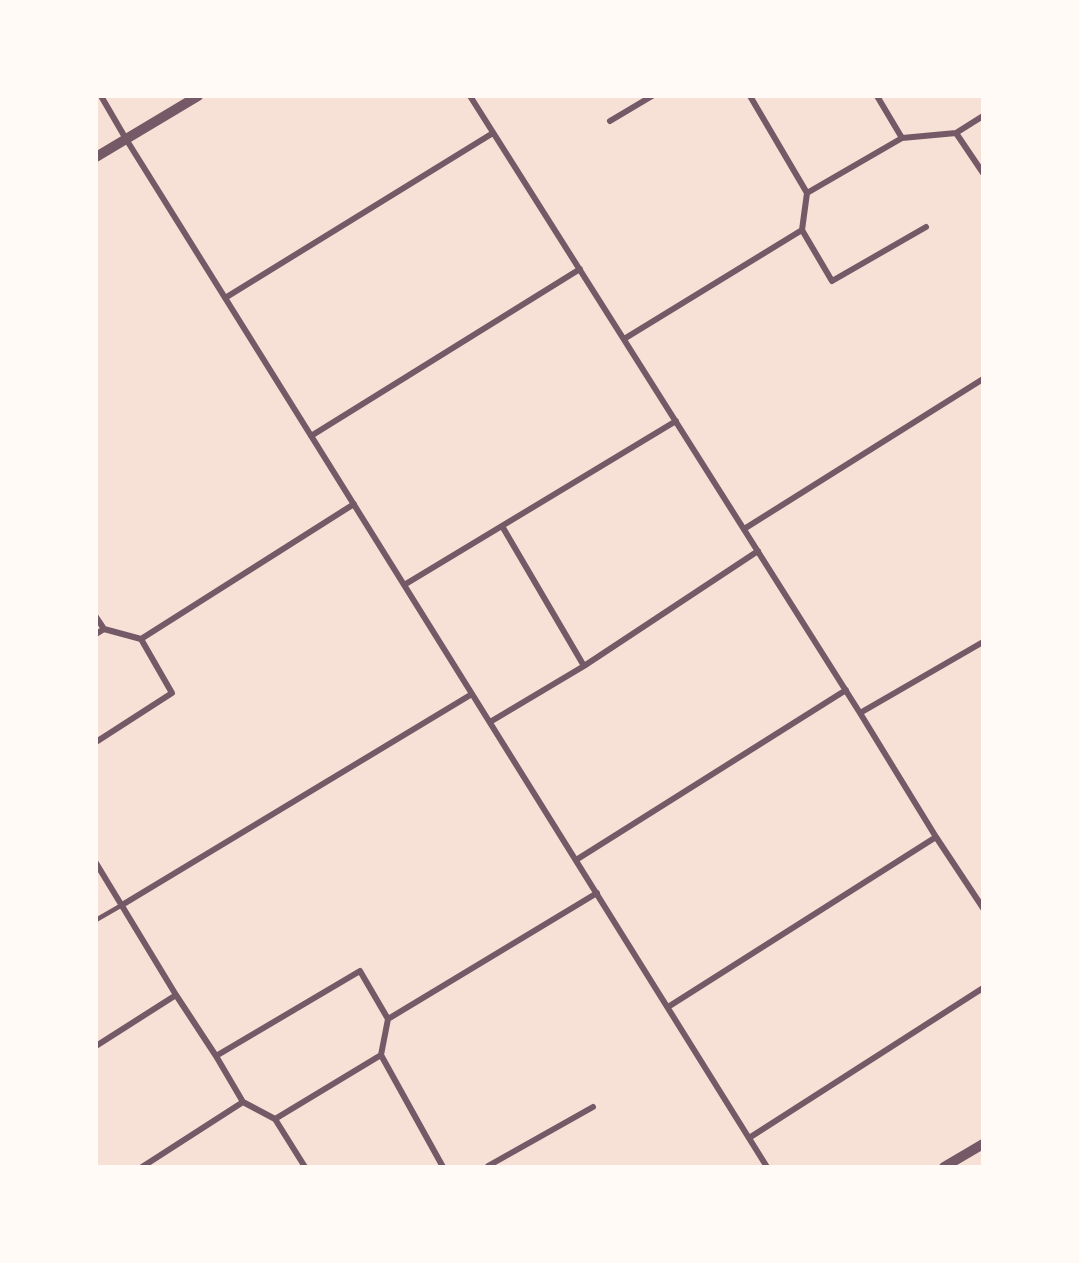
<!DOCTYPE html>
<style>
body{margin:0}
#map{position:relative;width:1079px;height:1263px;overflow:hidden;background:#f7e1d7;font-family:Poppins,sans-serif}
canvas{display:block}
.frame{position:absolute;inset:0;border:98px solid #fffaf5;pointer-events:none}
</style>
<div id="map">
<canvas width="1079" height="1263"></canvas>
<div class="frame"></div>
</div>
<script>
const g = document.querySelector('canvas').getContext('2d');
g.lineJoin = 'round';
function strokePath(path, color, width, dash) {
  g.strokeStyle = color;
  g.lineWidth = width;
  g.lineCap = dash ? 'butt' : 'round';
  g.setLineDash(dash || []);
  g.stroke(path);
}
strokePath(new Path2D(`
 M96 920 122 905`), '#755966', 4.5);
strokePath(new Path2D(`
 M101 96 126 139 767 1167
 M470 96 860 713 936 837 983 908
 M750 96 807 193 902 138 956 133 983 116
 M877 96 902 138
 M610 121 652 96
 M956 133 983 173
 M802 230 832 281 926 227
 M225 298 493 133
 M624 339 802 230 807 193
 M311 436 580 269
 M502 526 584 666
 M744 529 983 379
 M404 585 676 421
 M96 617 104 629
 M96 634 104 629 141 639 354 504
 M860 713 983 642
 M490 722 584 666 758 551
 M96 742 172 693 141 639
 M576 860 846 690
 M96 863 176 995 216 1056 243 1102 275 1119 381 1055 388 1019 597 893
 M122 905 472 694
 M668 1007 936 837
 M96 1046 176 995
 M381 1055 443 1167
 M216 1056 360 971 388 1019
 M275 1119 305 1167
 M749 1138 983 988
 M142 1167 243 1102
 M489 1167 488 1166 593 1107`), '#755966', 6);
strokePath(new Path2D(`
 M96 157 198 96
 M944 1167 983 1144`), '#755966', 10);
</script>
